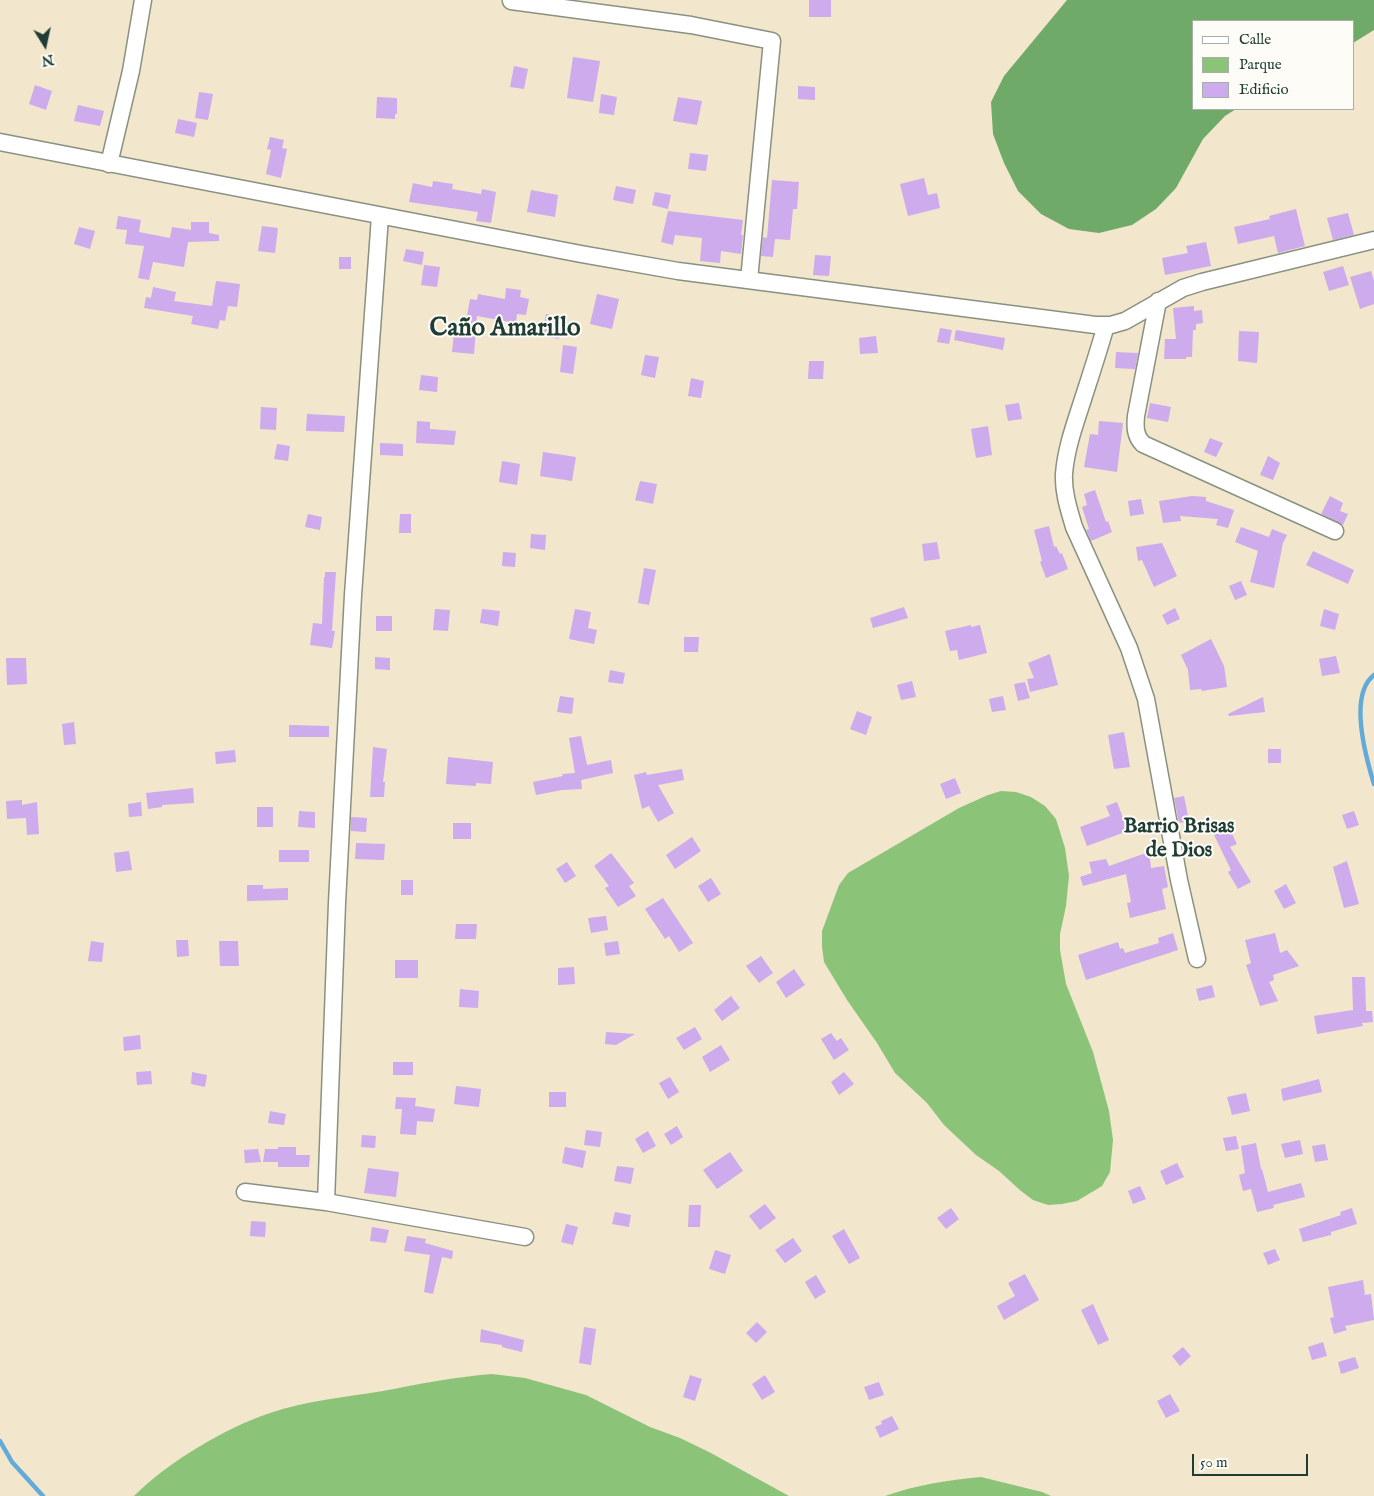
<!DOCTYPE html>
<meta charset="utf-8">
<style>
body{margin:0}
#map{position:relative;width:1374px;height:1496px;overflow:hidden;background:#f2e6cc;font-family:"IM FELL English",serif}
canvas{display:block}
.legend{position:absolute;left:1192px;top:20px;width:162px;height:90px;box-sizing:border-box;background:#fdfcf7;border:1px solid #a4b0a9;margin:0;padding:6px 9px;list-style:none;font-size:15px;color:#1f3d34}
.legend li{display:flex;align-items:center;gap:10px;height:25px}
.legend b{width:25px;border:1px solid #a4b0a9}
.north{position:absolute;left:20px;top:20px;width:50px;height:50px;-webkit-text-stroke:4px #fdfcf7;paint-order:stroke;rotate:170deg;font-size:14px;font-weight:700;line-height:20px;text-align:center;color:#1f3d34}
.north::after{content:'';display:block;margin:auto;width:18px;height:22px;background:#1f3d34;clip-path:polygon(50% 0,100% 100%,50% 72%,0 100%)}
.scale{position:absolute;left:1192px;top:1454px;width:116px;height:22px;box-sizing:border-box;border:2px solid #1f3d34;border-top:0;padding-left:6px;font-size:15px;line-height:18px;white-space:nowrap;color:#1f3d34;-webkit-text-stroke:4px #fdfcf7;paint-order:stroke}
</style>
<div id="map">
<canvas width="1374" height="1496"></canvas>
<ul class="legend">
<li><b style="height:6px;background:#fff"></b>Calle</li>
<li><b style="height:14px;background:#8bc479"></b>Parque</li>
<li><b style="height:14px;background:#cdabec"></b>Edificio</li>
</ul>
<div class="north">N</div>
<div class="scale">50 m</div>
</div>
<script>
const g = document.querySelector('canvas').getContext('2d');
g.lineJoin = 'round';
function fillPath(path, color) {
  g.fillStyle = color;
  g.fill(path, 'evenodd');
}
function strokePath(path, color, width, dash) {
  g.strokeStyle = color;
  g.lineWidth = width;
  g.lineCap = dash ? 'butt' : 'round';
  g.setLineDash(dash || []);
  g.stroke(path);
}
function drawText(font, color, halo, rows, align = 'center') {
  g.font = font + ' "IM FELL English",serif';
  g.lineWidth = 4;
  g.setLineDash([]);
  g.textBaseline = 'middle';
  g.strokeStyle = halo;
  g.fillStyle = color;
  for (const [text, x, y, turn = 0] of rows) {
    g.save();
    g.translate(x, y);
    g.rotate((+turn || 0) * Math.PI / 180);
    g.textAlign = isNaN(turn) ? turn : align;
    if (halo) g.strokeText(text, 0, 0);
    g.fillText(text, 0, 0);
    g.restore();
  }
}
fillPath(new Path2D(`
 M1001 791 1016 792 1031 797 1045 806 1056 819 1065 848 1069 876 1066 906 1060 934V950L1066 984 1093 1052 1109 1111 1113 1140 1110 1172 1102 1186 1077 1201 1062 1204 1048 1205 1033 1200 1021 1191 999 1171 976 1155 944 1125 927 1103 895 1073 877 1043 847 1000 824 962 822 947V931L839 885 848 873 959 808 988 795Z
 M492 1374 525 1378 586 1395 650 1427 680 1438 709 1452 789 1496H134C168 1462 225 1428 270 1413 306 1401 345 1397 383 1391 419 1384 455 1377 492 1374Z
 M981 1477 1042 1492 1051 1496H885C916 1485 948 1480 981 1477Z`), '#8bc479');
fillPath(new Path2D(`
 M1067 0H1374V30L1353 43V21H1193V109H1236L1225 116 1203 139 1176 188 1156 209 1132 225 1099 233 1069 229 1041 214 1018 191 1004 163 993 134 991 102 1004 76Z`), '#70aa69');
strokePath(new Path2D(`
 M1374 675C1348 695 1366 758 1374 784
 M0 1441 12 1462 43 1496`), '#62abd9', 4.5);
fillPath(new Path2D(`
 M809 0H831V17H809Z
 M573 57 600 61 593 102 567 98Z
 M514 66 528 69 524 89 510 87Z
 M35 85 52 91 46 110 29 104Z
 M798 86 815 87V100L798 99Z
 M199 92 213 94 208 120 195 118Z
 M601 94 617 97 614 115 599 113Z
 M377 97 397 98V114H395V119L376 118Z
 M678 97 702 101 697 125 673 121Z
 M78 105 104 111 100 126 74 121Z
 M178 119 197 123 194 137 175 133Z
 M270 137 284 140 282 148 287 149 281 178 266 174 271 150 267 149Z
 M690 153 708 155 706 171 688 169Z
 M924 178 928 195 937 193 940 208 908 216 900 184Z
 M772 180 799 182 797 209H793L790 240 775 239 773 257 761 256 763 237 767 238Z
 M433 181 453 184 452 189 481 194 482 189 496 192 491 223 476 221 478 212 409 202 413 183 432 187Z
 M616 186 636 190 633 204 613 200Z
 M531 190 558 195 555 217 527 212Z
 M655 192 671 195 668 209 652 205Z
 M1296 209 1305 246 1278 253 1274 236 1238 244 1234 227 1270 219 1269 216Z
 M668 211 743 220 741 235H743L741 254 721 251 720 263 700 261 702 238 675 235 673 245 661 242Z
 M1348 213 1354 235 1333 240 1327 218Z
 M118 216 141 220 139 232 170 238 172 227 191 230V222H209V233L219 235V241L188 242 184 267 153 262 149 280 138 278 144 246 125 244 127 230 116 229Z
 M262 226 278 228 275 253 258 251Z
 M79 227 95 231 90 249 74 244Z
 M1206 242 1211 266 1165 275 1162 258 1188 253 1186 246Z
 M406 249 424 252 422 265 403 261Z
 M815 255 831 256 829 276 813 275Z
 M339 257H351V269H339Z
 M424 265 440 267 437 287 421 285Z
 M1343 266 1349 285 1329 291 1323 272Z
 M1371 271 1374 281V304L1360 309 1350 277Z
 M216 281 240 284 237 307 228 306 225 321 220 320 218 329 191 324 193 316 144 308 146 297 151 298 153 287 176 292 174 301 212 306Z
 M506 288 521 290 520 297 529 299 526 315 517 314 516 323 477 316 474 354 452 352 454 332 464 333 470 299 477 300 478 294 505 299Z
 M597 294 619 299 612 329 590 324Z
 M1194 306V311L1202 310 1203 323 1196 324V330H1193L1192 357H1186V359H1164L1165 339H1176L1173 308Z
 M546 314 563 318 559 339 542 336Z
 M940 328 952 330 949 344 937 342Z
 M956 330 1005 338 1003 350 954 340Z
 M1239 331 1259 332 1257 363 1238 361Z
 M876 336 878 353 860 354 859 338Z
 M563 345 577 347 573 374 560 372Z
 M1116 352 1138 353 1135 369 1115 368Z
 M645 355 659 357 655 378 641 375Z
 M809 361H824L823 379H808Z
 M421 375 438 377 437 392 419 390Z
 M691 378 704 381 701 398 688 396Z
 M1019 403 1022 419 1008 421 1005 405Z
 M1150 403 1171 407 1168 422 1147 418Z
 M261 407 277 408 276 430 260 429Z
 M307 414 345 416 344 432 306 431Z
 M417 421 430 422V429L456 431 454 445 416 443Z
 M1099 421 1123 423 1117 472 1084 467 1090 434 1098 435Z
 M988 426 992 455 976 458 971 429Z
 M1210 438 1223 443 1216 457 1204 452Z
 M380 443 403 444V456L380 455Z
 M277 444 290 446 288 461 274 459Z
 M543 452 576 457 572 481 540 476Z
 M1268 456 1280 463 1273 480 1260 475Z
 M502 461 520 464 517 485 499 482Z
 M640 481 657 484 653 504 635 500Z
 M1095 490 1106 522 1108 521 1112 532 1091 541 1086 530 1089 529 1082 507 1087 505 1084 494Z
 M1192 496 1206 497V501L1234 510 1228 528 1216 525 1218 519 1180 516 1181 521 1163 523 1159 501Z
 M1330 496 1343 503 1340 511 1348 514 1343 525 1321 514Z
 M1141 499 1144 514 1130 516 1128 501Z
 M308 514 322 517 320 530 305 527Z
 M400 514H411V533H399Z
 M1049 526 1054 547 1056 546 1060 554 1062 553 1068 569 1046 578 1040 562 1042 561 1034 530Z
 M1241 527 1269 537 1272 529 1287 535 1283 543 1274 588 1250 582 1258 551 1235 542Z
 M531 534 546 535 545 550 530 548Z
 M937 542 940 559 924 561 922 544Z
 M1162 543 1177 576 1154 587 1142 560 1138 561 1136 547Z
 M1313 551 1354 570 1348 584 1306 565Z
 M503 552 516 553 515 567 502 566Z
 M644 568 656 570 649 605 638 603Z
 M325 572H336L332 631H335L332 648 310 645 313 623 322 624 324 577H325Z
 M1241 581 1247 595 1235 600 1229 586Z
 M904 607 908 618 873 628 870 618Z
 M1175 608 1180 619 1167 625 1162 615Z
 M435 609 450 610 448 631 433 630Z
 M482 609 500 611 498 626 480 623Z
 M575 609 591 612 588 628 597 630 594 644 569 639Z
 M1324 609 1339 614 1335 630 1320 626Z
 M376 616H392V631H376Z
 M971 625V627L980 625 987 653 959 660 957 650 950 651 945 631Z
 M684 637H699L698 652H684Z
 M1211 639 1224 666 1227 687 1202 691 1201 689 1190 690 1188 670 1181 655Z
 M1050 654 1058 685 1030 692 1027 679 1034 678 1028 663Z
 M1336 656 1340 673 1322 676 1319 659Z
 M375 657 390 658V670L375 669Z
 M6 658H26L27 684 7 685Z
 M610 670 625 673 623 684 608 682Z
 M912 681 916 697 901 700 897 685Z
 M1025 682 1030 698 1018 701 1014 684Z
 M560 696 574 698 572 714 557 712Z
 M1003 696 1006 710 992 712 989 699Z
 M1263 697 1265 712 1229 716 1228 714Z
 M857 711 872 717 866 735 850 729Z
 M74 722 76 744 64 745 62 724Z
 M289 725 329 726V737H289Z
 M1124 732 1130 767 1114 769 1108 735Z
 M581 736 587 765 611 760 613 773 581 780 582 789 562 790 536 795 533 782 563 776 562 774 575 773 569 738Z
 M373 747 387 749 383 782H385L384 797H370Z
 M1268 749H1281V763H1268Z
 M235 750 236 762 216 764 215 752Z
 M448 757 493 762 491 784 476 783V786L446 784Z
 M682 769 684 780 658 785 674 813 658 822 649 806 642 809 634 775 646 772 647 775Z
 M955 778 961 793 946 799 940 784Z
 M193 788 194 803 162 805V807L148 809 146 793Z
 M1184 796 1189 821 1179 823 1174 798Z
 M22 800V805L37 802 39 834 27 835 26 818 7 819 6 801Z
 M141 802 142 816 129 817 128 804Z
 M1117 802 1128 831 1087 846 1080 827 1110 816 1106 806Z
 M257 807H273V827H257Z
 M299 811 315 812V828L298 827Z
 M1354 811 1359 825 1347 829 1342 815Z
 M351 817 367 818 366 832 351 831Z
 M453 823H471V839H453Z
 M1229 828 1237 844 1230 847 1251 882 1238 889 1228 872 1231 870 1214 835Z
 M692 837 701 851 675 869 666 855Z
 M356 843 385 844 384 860 355 859Z
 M279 850H309V862H279Z
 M129 851 132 870 116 872 114 853Z
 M1149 852 1151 868 1164 866 1168 887 1162 889 1166 909 1130 918 1127 903 1131 902 1126 874 1083 886 1080 877 1092 873 1089 862 1106 859 1109 866Z
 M611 853 634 883 629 886 636 896 618 907 605 888 609 886 594 866Z
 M1347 861 1359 904 1344 908 1333 867Z
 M567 862 576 876 565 883 556 869Z
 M711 878 721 894 708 902 698 886Z
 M401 880H413V895H401Z
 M1286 884 1296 903 1284 909 1274 891Z
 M247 885H263V889L288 888V900L247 901Z
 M663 898 693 943 679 952 669 936 665 939 645 909Z
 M606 916 608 930 591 933 588 918Z
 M456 924H477L476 939H455Z
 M1173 933 1178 950 1086 980 1078 955 1118 942 1120 949 1123 948 1125 953 1159 943 1158 938Z
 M1275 933 1280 953 1287 950 1299 966 1273 975 1274 980 1269 982 1278 1001 1260 1006 1246 965 1251 963 1245 940Z
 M176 940H188L189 956 177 957Z
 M91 941 104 943 102 962 88 961Z
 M219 941H238L239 966H220Z
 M618 941 620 954 606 956 604 943Z
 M761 956 773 973 759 983 746 966Z
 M395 960H418V978H395Z
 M574 967 575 984 558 985V968Z
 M794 969 805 985 786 998 776 982Z
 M1352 977H1365L1366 1011H1372L1373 1022 1362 1023 1363 1026 1317 1034 1314 1016 1353 1010Z
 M1212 985 1215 997 1199 1001 1196 989Z
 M460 989 479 991 478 1008 459 1007Z
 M731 996 740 1008 722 1021 714 1010Z
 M695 1027 702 1039 684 1050 676 1038Z
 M606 1032 635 1034 616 1045 605 1044Z
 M831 1033 837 1041 841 1038 849 1050 834 1060 821 1039Z
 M140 1035 141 1049 124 1051 123 1037Z
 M721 1045 730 1060 710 1072 702 1057Z
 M393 1062H413V1075H393Z
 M151 1071 152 1084 137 1085 136 1072Z
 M192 1072 207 1075 205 1087 191 1084Z
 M844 1072 854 1084 839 1095 831 1082Z
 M670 1077 679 1092 668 1099 659 1083Z
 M1319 1079 1322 1092 1283 1101 1281 1089Z
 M456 1086 481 1089 479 1107 454 1104Z
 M549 1092H566V1107H549Z
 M1246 1093 1250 1111 1232 1115 1227 1097Z
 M396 1097 416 1098 415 1106 435 1109 433 1122 417 1121 416 1135 400 1134 402 1109H395Z
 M270 1111 286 1114 284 1125 268 1123Z
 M677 1126 683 1137 671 1145 664 1134Z
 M586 1130 602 1132 600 1147 584 1145Z
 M648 1131 656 1146 643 1153 635 1139Z
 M362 1135 376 1136 375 1148 361 1147Z
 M1236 1136 1239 1149 1226 1151 1223 1138Z
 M1300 1140 1303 1154 1285 1158 1281 1144Z
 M1256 1143 1261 1169H1262L1268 1192 1301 1183 1305 1197 1273 1205 1274 1208 1257 1212 1251 1189 1243 1191 1239 1175 1245 1173 1241 1146Z
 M1325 1144 1328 1160 1315 1162 1312 1146Z
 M278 1147H296V1155H310L309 1167H278V1162H263L265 1149H278Z
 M565 1147 586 1151 583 1168 562 1163Z
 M258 1149 261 1162 245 1163 244 1150Z
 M730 1152 743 1171 717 1189 703 1170Z
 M1177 1163 1184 1177 1166 1185 1160 1171Z
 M617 1166 634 1168 631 1184 614 1181Z
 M368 1168 399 1172 396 1197 364 1193Z
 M1140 1186 1146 1199 1133 1204 1128 1191Z
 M765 1204 776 1218 760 1230 749 1216Z
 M689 1205H701L700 1227H688Z
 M951 1208 959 1219 946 1229 937 1218Z
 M1352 1208 1357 1224 1331 1232V1235L1303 1242 1299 1229 1341 1215 1340 1212Z
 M615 1212 631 1215 629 1227 612 1224Z
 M251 1221 266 1222 265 1237 250 1236Z
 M566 1224 578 1227 573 1245 561 1242Z
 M372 1227 389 1230 386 1243 370 1241Z
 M844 1229 860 1258 849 1264 832 1236Z
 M407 1236 426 1239 425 1243 453 1251 452 1259 442 1257 433 1294 424 1292 430 1255 404 1251Z
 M793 1238 802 1251 785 1263 775 1250Z
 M1275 1249 1280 1260 1268 1265 1263 1253Z
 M715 1250 731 1255 725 1274 709 1269Z
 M1025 1274 1039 1300 1004 1320 997 1306 1015 1296 1008 1283Z
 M816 1275 826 1292 815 1299 805 1282Z
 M1363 1280 1365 1295 1371 1294 1374 1320 1345 1326 1347 1330 1334 1334 1330 1318 1334 1317 1328 1287Z
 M1093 1304 1109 1340 1098 1345 1081 1310Z
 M757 1322 767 1332 756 1343 746 1333Z
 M584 1327 596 1329 591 1365 579 1363Z
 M481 1329 524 1340 522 1352 502 1347V1345L480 1342Z
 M1323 1342 1327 1356 1312 1360 1308 1347Z
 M1183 1347 1191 1356 1180 1366 1172 1356Z
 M1355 1357 1359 1368 1341 1374 1338 1362Z
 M690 1375 702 1379 695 1401 683 1397Z
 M765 1375 775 1392 762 1400 752 1384Z
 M879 1382 884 1395 869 1400 864 1387Z
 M1170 1394 1180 1411 1166 1418 1157 1401Z
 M892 1416 899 1429 880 1438 875 1427 882 1424 881 1421Z`), '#cdabec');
const street = new Path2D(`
 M511 1 691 25 772 41 749 280
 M0 142 581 254 678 271 1095 325H1111L1125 321 1183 288 1202 282 1374 240
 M109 164 131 71 143 0
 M1158 301 1136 416C1135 427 1135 436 1143 444L1335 531
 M1106 325C1099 350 1091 374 1083 399 1075 424 1066 448 1064 474 1063 492 1069 510 1074 527L1129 648 1146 699 1179 880 1197 959
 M245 1192 326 1202 525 1237
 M326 1202 337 903 353 595 380 216`);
strokePath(street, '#889280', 19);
strokePath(street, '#fff', 16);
drawText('bold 21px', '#1f3d34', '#fdfcf7', [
 ["Barrio Brisas",1179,828],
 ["de Dios",1179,852]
]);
drawText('bold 25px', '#1f3d34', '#fdfcf7', [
 ["Caño Amarillo",505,330]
]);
</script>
